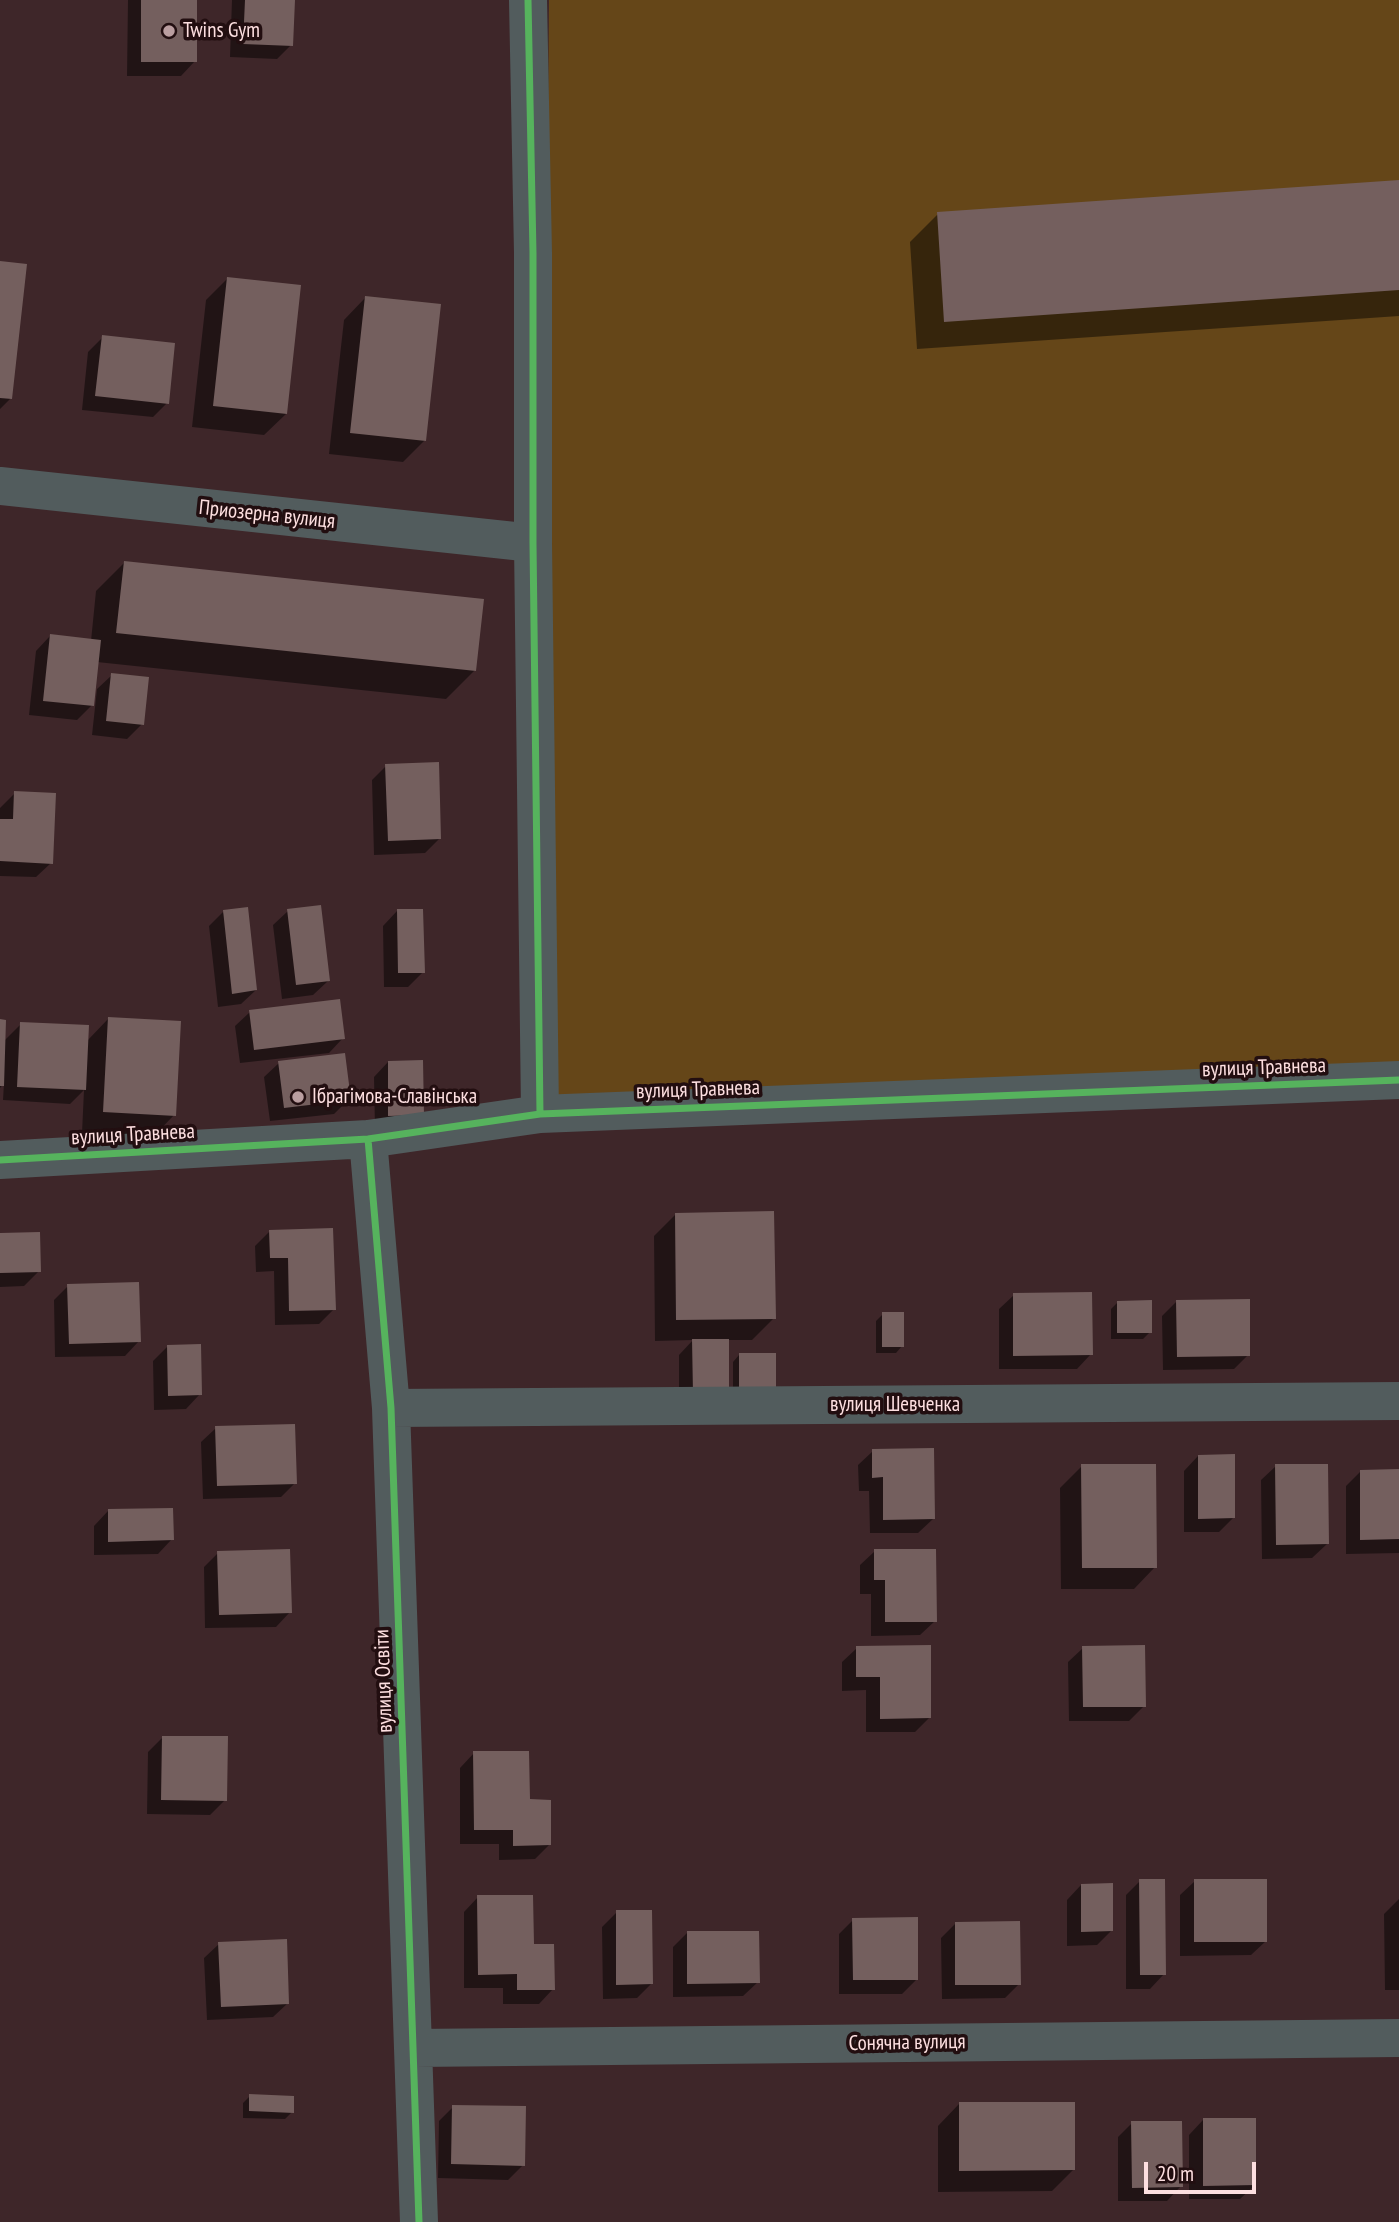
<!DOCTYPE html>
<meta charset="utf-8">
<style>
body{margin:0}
#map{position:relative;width:1399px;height:2222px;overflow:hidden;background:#3e2629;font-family:"PT Sans Narrow",sans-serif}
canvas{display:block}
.scale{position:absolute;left:1144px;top:2162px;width:112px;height:32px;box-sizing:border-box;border:4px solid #fddfe0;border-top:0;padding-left:9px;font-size:21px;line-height:24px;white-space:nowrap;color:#fddfe0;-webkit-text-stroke:5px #220e10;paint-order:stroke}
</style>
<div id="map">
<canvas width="1399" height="2222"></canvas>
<div class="scale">20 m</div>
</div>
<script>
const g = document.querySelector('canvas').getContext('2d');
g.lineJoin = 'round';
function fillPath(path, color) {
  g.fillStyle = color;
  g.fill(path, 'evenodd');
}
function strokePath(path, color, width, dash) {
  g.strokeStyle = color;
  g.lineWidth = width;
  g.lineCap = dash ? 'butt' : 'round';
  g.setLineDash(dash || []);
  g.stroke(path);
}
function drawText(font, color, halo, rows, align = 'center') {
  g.font = font + ' "PT Sans Narrow",sans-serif';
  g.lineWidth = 7;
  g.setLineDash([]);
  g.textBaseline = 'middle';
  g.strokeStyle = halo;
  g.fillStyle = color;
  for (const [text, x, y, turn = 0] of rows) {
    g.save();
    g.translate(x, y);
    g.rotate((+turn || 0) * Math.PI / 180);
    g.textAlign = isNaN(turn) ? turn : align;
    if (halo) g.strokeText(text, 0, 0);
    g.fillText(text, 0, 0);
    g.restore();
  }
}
fillPath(new Path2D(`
 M549 0H1399V1080L540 1114Z`), '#654618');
fillPath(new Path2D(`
 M128 0H195V61L181 76H127Z
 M232 0H293L291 45 277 59 230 57Z
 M1399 182V316L917 349 910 242 938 214Z
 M0 263 10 399 0 409Z
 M228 278 286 414 264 435 192 427 206 300Z
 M365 298 425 440 403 462 329 454 344 320Z
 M103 337 167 403 153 417 82 410 88 352Z
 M124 563 475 670 446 699 97 662 92 705 77 720 29 715 36 651 50 636 91 641 96 591Z
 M112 675 142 724 127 739 92 735 97 689Z
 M386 766 440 838 425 853 374 855 372 780Z
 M15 793 51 863 36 877 0 876V808Z
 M288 911 328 981 313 995 282 999 273 925Z
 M397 911 423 972 408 987H384L383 926Z
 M223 912 256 990 241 1004 218 1007 209 926Z
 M250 1012 343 1038 329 1053 240 1063 235 1026Z
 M108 1019 174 1115 153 1137 82 1133 84 1090 70 1104 3 1100 4 1083 0 1088V1021L4 1041 21 1024 87 1041Z
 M388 1062 422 1114 375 1129 374 1077Z
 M279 1063 349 1099 334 1114 270 1121 264 1077Z
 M676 1214 774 1318 752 1340H727L679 1408V1355L693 1340 655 1341 654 1236Z
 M270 1231 334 1309 319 1324 275 1325 274 1271 256 1272 255 1246Z
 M0 1235 39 1271 24 1286 0 1287Z
 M68 1286 139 1341 125 1356 55 1357 54 1300Z
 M1014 1295 1091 1354 1077 1369H999V1309Z
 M1177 1301 1248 1355 1234 1369 1163 1370 1162 1316Z
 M1118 1302 1150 1332 1143 1339H1111V1309Z
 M883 1314 902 1346 896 1353H876V1321Z
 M168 1346 200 1394 186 1409 154 1410 153 1361Z
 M774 1354 733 1395V1362L739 1355Z
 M216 1428 295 1483 281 1497 203 1499 201 1442Z
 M873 1451 933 1519 918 1533H870L869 1491H859L858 1465Z
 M1198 1456 1233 1518 1219 1532H1184V1471Z
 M1082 1466 1155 1567 1134 1589H1061L1060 1488Z
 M1276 1466 1327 1544 1312 1558 1262 1559 1261 1480Z
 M1399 1471V1553L1346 1554V1486L1360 1472Z
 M108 1511 172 1539 158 1554 94 1555V1526Z
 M875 1551 935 1621 920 1635 871 1636V1594H860V1565Z
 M218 1553 290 1612 276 1627 205 1628 204 1567Z
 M857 1648 930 1717 915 1732H866V1690L842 1691V1662Z
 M1083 1648 1144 1706 1129 1721H1069L1068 1662Z
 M163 1737 225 1800 210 1815 147 1814 148 1752Z
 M474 1753 528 1801 549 1845 535 1859 499 1860V1844H460V1768Z
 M1140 1881 1164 1974 1150 1989H1126V1895Z
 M1195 1881 1266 1941 1251 1955 1180 1956V1895Z
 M1081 1885 1111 1931 1097 1945 1067 1946V1900Z
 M478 1897 532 1946 553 1989 539 2004H503V1988H464V1912Z
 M1399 1899V1990H1385L1384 1914Z
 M617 1912 651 1984 637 1998 603 1999 602 1927Z
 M853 1920 916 1980 902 1994H839V1934Z
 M956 1923 1019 1984 1005 1998 942 1999 941 1938Z
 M687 1933 758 1982 743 1996 673 1997V1947Z
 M219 1944 288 2003 273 2017 207 2020 204 1958Z
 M250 2096 292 2112 285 2119 243 2118V2103Z
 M959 2104 1074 2169 1052 2191 938 2192V2126Z
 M453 2107 523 2165 508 2180 438 2178 439 2121Z
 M1203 2120 1255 2185 1240 2199H1189V2135Z
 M1132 2123 1181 2186 1167 2201H1118V2137Z`), '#0007');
fillPath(new Path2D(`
 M141 0H197V62H141Z
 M245 0H295L293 46 243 44Z
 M1399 180V290L944 322 937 212Z
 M0 261 27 264 12 399 0 398Z
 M227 277 301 285 287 414 213 406Z
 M365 296 441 304 426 441 350 433Z
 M102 335 175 343 169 404 95 396Z
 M124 561 484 599 476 671 116 633Z
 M50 634 101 640 94 706 43 701Z
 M111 673 149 677 144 725 106 721Z
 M439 762 441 839 388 841 385 764Z
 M14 791 56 793 53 864 0 861V819H13Z
 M321 905 330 981 296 985 287 909Z
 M248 907 257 990 232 994 223 910Z
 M397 909H423L425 973H398Z
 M340 999 345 1039 254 1050 249 1010Z
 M108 1017 181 1021 176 1116 103 1112Z
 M0 1019 6 1020 4 1086H0Z
 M20 1022 89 1025 86 1090 17 1087Z
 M345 1053 351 1100 284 1108 278 1061Z
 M423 1060 424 1115 388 1116V1061Z
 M774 1211 776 1319 676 1320 675 1213Z
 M333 1228 336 1310 289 1311 288 1258H270L269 1230Z
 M40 1232 41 1272 0 1273V1233Z
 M139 1282 141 1342 69 1344 67 1284Z
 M1092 1292 1093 1355 1013 1356V1293Z
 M1250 1299V1356L1177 1357 1176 1300Z
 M1152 1300V1333H1117V1301Z
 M882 1312H904V1347H882Z
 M692 1339H729V1394H693Z
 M201 1344 202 1395 168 1396 167 1345Z
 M739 1353H776V1389H739Z
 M295 1424 297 1484 217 1486 215 1426Z
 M934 1448 935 1519 883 1520V1477L872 1478V1449Z
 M1235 1454V1518L1198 1519V1455Z
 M1081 1464H1156L1157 1568H1082Z
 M1275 1464H1328L1329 1544 1276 1545Z
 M1399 1469V1539L1360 1540V1470Z
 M173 1508 174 1540 108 1542V1509Z
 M290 1549 292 1613 219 1615 217 1551Z
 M874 1549H936L937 1622H885V1580H874Z
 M931 1645V1718L880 1719V1677H856V1646Z
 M1145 1645 1146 1707H1083L1082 1646Z
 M162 1736H228L227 1801 161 1800Z
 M473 1751H529L530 1799 551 1800V1845L513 1846V1830H474Z
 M1139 1879H1165L1166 1975H1140Z
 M1194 1879H1267V1942H1194Z
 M1113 1883V1931L1081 1932V1884Z
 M477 1895H533L534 1944H554L555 1990H517V1974L478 1975Z
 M616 1910H652L653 1984 616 1985Z
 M918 1917V1980H853L852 1918Z
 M1020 1921 1021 1985H955V1922Z
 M687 1931H759L760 1983 687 1984Z
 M287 1939 289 2004 221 2007 218 1942Z
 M249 2094 294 2096V2113L249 2111Z
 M959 2102H1075V2170L959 2171Z
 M452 2105 526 2106 525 2166 451 2164Z
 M1203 2118H1256V2185L1203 2186Z
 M1131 2121H1182L1183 2187 1132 2188Z`), '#745f5e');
strokePath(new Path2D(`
 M528 0 533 253V543L540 1114
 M0 486 533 543
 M368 1139 391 1408 419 2222
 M0 1160 368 1139 540 1114 1399 1080
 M391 1408 1399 1401
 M415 2048 1399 2038`), '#525c5d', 38);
strokePath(new Path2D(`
 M528 0 533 253V543L540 1114
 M368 1139 391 1408 419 2222
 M0 1160 368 1139 540 1114 1399 1080`), '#56b35d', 7);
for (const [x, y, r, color] of [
 [169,31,7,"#ba9ea0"],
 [298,1097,7,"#ba9ea0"]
]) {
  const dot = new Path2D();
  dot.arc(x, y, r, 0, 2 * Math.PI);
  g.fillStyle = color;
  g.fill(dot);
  strokePath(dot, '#220e10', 2.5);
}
drawText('21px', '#fddfe0', '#220e10', [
 ["Twins Gym",183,31],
 ["Ібрагімова-Славінська",312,1097]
], 'left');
drawText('21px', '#fddfe0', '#220e10', [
 ["Приозерна вулиця",267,515,6],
 ["вулиця Травнева",1264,1068,-2],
 ["вулиця Травнева",698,1090,-2],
 ["вулиця Травнева",133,1135,-3],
 ["вулиця Шевченка",895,1405],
 ["вулиця Освіти",384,1681,-92],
 ["Сонячна вулиця",907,2043,-1]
]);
</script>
